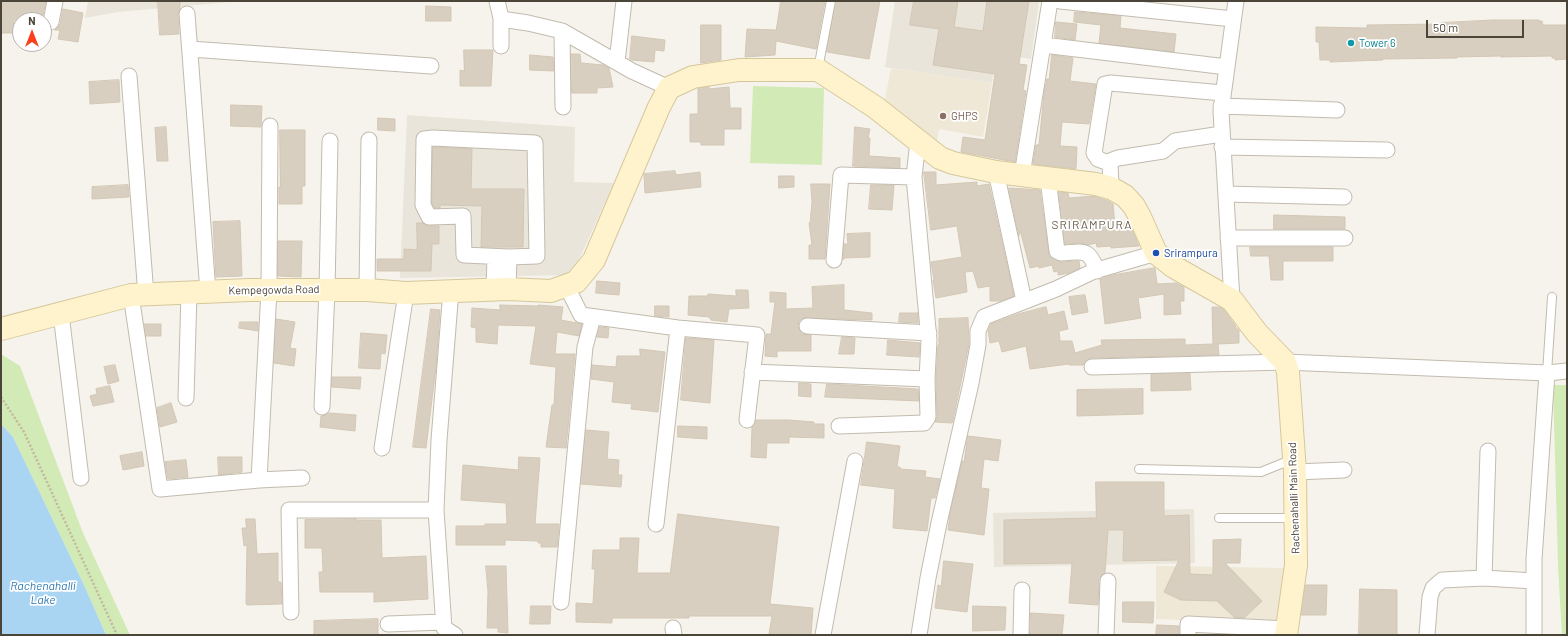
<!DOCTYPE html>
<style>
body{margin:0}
#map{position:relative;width:1568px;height:636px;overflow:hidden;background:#f6f3ec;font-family:Barlow,sans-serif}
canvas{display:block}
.frame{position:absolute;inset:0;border:2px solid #4b4439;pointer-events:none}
.north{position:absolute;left:12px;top:12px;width:40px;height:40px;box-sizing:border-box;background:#fff;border:1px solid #b7b4b0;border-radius:50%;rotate:0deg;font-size:11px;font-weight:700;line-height:16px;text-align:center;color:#4b4439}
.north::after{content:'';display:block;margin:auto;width:14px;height:18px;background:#fc3f1d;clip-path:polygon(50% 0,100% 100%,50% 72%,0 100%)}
.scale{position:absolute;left:1426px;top:20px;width:98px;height:18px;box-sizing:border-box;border:2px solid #4b4439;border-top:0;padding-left:5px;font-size:12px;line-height:14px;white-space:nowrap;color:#4b4439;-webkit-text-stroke:3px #fff;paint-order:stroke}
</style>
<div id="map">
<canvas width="1568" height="636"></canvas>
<div class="frame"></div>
<div class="north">N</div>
<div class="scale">50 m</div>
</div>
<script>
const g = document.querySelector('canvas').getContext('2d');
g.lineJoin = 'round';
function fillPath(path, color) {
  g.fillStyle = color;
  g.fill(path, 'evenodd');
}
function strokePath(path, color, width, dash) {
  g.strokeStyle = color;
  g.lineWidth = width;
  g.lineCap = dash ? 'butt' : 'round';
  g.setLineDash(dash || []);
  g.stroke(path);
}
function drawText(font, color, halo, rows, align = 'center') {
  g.font = font + ' Barlow,sans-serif';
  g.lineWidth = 3.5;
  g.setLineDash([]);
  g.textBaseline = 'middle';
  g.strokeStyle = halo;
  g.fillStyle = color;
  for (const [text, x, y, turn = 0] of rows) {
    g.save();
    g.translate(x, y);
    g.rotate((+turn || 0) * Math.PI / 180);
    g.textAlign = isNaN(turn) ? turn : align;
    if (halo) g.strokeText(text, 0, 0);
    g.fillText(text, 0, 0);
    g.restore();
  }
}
fillPath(new Path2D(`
 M88 1H230V2L118 12 85 18Z
 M895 1H1039L1031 59 996 54 992 83 885 67Z
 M407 115 575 127 574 182 614 183 572 275 400 278Z
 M1194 509 1195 563 994 567 993 513Z`), '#eae5da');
fillPath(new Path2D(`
 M891 68 992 83 983 137 939 129 936 147 884 104Z
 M1156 566 1286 568 1275 624 1156 619Z`), '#efe8d6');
fillPath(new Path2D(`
 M753 86 824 88 822 165 750 163Z
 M1 354 20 366 83 533 130 635H106L84 585 13 437 1 424Z
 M1553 385H1567V635H1562L1558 566Z`), '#d2eab5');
fillPath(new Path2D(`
 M1 424 13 437 84 585 106 635H1Z`), '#a9d4f2');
const building = new Path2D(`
 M1 1H46L42 20H14V33H1Z
 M158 1H180V9L178 15 179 34 160 35Z
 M781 1H825L816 49 776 41 775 55 745 57 747 29 776 30Z
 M836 1H880L869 59 827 52Z
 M914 1H958L954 27 983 31 987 1H1029L1019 64 1027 65 1023 90 1026 91 1015 162 961 152 963 137 985 140 995 74 933 65 939 29 910 25Z
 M426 6 451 7V21H426Z
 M63 9 83 13 78 42 58 39 60 30H55L60 24Z
 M1075 12 1121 16 1120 28 1176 34 1174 52 1099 43 1101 25 1074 22Z
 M1493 20H1539V21H1542L1543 25H1567V59L1555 60V58H1552V56L1501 57V56L1457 57V58L1383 59V60L1330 62V60H1320L1319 42H1316V27L1367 28V25L1441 24V23Z
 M1056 22 1077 24 1075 40 1055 37Z
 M701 25H721V60L701 63Z
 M632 36 665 40 664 51 655 50 654 62 632 60 630 59Z
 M464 50H493L491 86H460V70L464 71Z
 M571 54H580L581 63 603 65 609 68 613 87 597 88V93H572Z
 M530 55 553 57 554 71 530 70Z
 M1052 55 1073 58 1070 81 1096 84 1089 124 1062 122 1060 146 1077 147 1076 169 1033 164 1036 145H1039L1044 93 1047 79H1049Z
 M119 80 120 102 90 104 89 82Z
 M709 87V89L729 87 730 108H741V129H724V145H701V142H690V114H698V89Z
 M231 105 262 106 261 127 231 126Z
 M378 118 395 119V131L378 130Z
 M166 127 168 161H157L155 128Z
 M855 127 870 129 868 138H870L869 156 900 158V168L853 166Z
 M280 130H305V186H302V204H279V187H280Z
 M433 147 472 149 471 189H524L523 247H481L482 206 440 205V208H434L432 203Z
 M675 171 676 175 700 172 701 187 645 193 644 174Z
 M924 172H936V185L977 182V186L989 184 1014 296 1000 301H990V286L978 288 973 271 965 272 967 292 936 298 933 280H934L931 262 962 257 957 226 931 230Z
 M779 176H794V187L779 188Z
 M811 184H830L825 259H809V245H812L809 223H810L812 202Z
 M128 185 129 197 92 199V187Z
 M871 185H894L892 210 869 209Z
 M1009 188 1040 190 1049 256 1053 259 1061 262 1079 261 1080 268 1069 273 1058 275V271L1054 272 1052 265 1039 268V266L1030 268 1020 230 1019 236Z
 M1059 192 1068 193 1069 198 1094 196 1106 200 1113 204 1115 225 1129 222 1139 246 1111 248V246L1097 247 1096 243 1088 245 1080 243 1065 244Z
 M1274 215 1345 217V229H1274Z
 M240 221 242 276 216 277 213 222Z
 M417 223H423L429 226H439V244H432L431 271H377V259H404V249L417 250Z
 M870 233V257L844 258 843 260 844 244H848L847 234Z
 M278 241H302L301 277 278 276Z
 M1250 247H1333V261H1283V280H1271L1269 256H1251Z
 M1155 268 1157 284 1176 283 1184 287V301H1180L1181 314 1164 315V294L1138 298 1141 318 1105 324 1100 279 1113 275Z
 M597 281 620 283 619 295 596 293Z
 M844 285V310L872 313V320L803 318 799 321V330L802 334 811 335V351H777V357L765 356 766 334H771L775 302H770V292L786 293V309L813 308 812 287Z
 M736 290H748L749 308 729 309 727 322 711 320 709 317 688 315 689 296H708V294L736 296Z
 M1085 295 1088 312 1072 315 1069 297Z
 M500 305 538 306V305L563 307 561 320 582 324 579 336 557 332 555 354H575L566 448 546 447 552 405H554L556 367 530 364 536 326 498 325 497 344 476 342V328L471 327 472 308 500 310Z
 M655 306H669V317L655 316Z
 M1046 307 1048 315 1064 311 1068 329 1059 331 1060 341H1072L1075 353 1102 345 1101 340 1185 339V345L1213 344 1212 307H1219L1224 310 1235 325 1236 328 1239 330V343L1218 344 1219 355 1092 358 1087 360 1083 365H1069V364L1030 369 1026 346 1002 352 999 341 990 343 988 331 991 324 1018 314Z
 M431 309 440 310 436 367 426 448 413 447Z
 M900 313H918V323L899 322Z
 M968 318 969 344 953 420 952 423 935 422 937 417 936 379 938 345H939V319Z
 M276 319 295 322 290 348 296 349 294 366 274 363Z
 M240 322H258V331L239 328Z
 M144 324H161V336H146Z
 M600 327 609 328 608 338 597 337Z
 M361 333 387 335 385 354 381 353 380 369 359 368Z
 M842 337 855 338 854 354H839Z
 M686 338 714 340 710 403 681 400Z
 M888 340 920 343 919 357 887 355Z
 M640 349 665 352 658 412 631 409 632 404 612 402 614 382 591 379 592 365 616 367 617 356H640Z
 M115 365 119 381 108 384 104 367Z
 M1190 373 1191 390 1151 391V374Z
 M332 377H361L360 389 332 387Z
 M799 383 811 384V397L799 396Z
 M827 384 918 389 919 401 825 397Z
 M110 386 114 402 93 406 90 396 97 394 96 389Z
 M1143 389V414L1077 416V390Z
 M171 403 177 422 160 427 157 408Z
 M329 413 356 415 355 431 320 427 321 416 326 415Z
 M756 420H789L814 422V424H824V438L789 437V443H767L766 458 751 457 752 427Z
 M678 426 707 427V439L678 437Z
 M586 430 609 432 607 459 619 460 618 475H622L621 487 581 484Z
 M968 436 1001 440 998 461 984 459 981 488 989 489 984 535 948 530 950 514 962 461H964Z
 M867 442 900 446 897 467H900V469L926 471 925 477 940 479 935 498H931L927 531 893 528 895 489 861 485Z
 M142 452 144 466 123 470 120 456Z
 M218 457H242V472L219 475Z
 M519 457 540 458 535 524H559L557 547H541V543H538V541L505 540V545H456V526H485V524H507L506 503 461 500 463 465 518 470Z
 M186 460 188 477 168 479 165 462Z
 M1096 482H1164V516L1189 515 1190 574 1213 575V540L1241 539 1240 563H1225L1262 601 1244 618 1234 617 1217 601 1181 600 1164 592 1179 560 1123 561 1124 530H1108L1105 573 1101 576 1099 580 1098 605 1069 603 1072 563 1004 564V520L1096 518Z
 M678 514 779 527 770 604 813 608 811 635 769 634 772 616H689V618H612V623L576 622V603L593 604 595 569H592L593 550H620V538H639L637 573H670Z
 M246 519H255L257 554 278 553V582H281L282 604 247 605 246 603 247 545 244 546 242 528H246Z
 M356 519V520H381L382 558 426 556 428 599 374 602V592H320L319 572H323L322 548H305V520Z
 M944 561 973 564 967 612 935 608 938 585 941 586Z
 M486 566H506L508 633 498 632V628H487L488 592Z
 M1306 585H1327L1326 615H1301Z
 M1360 589 1397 590V635H1359Z
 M1123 602H1154L1153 623 1123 622Z
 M531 606H551L550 624H530Z
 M973 606 1006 607 1005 630 973 631Z
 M1031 613 1064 615 1062 635H1030Z
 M378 619V635H314V621Z
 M1157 625 1179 626V635H1156Z`);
fillPath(building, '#d8cfc1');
strokePath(building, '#d3c7b4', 1);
const lane = new Path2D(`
 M818 69 831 1
 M1547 373 1552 297
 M1139 469 1261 472 1293 459
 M1219 518H1294`);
const street = new Path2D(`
 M497 1 501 18V46
 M1060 1 1233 19
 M187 14 208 292
 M501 19 528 23 562 31 632 71 669 88
 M51 22 55 1
 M562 31 563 107
 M1043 45 1227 67
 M190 49 431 66
 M617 62 624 1
 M129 76 146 295
 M1221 106 1337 110
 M1222 147 1387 150
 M1110 161 1118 158 1163 151 1175 141 1222 134
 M996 172 1024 301
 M1022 175 1050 1
 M1048 179 1057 251 1061 253C1083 252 1089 247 1097 271
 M1111 188 1110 161 1106 162 1098 159 1094 153 1105 84 1110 83 1223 93
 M1226 194 1344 197
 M1228 238H1345
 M834 260 841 175 914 177
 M566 285 581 315 678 328 757 335 747 420
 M494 289 495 257
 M508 289 509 257 537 256 535 143 433 138 424 139 423 205 429 217 463 216 464 255 509 257
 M367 290 369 140
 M451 290 439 440 436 510 444 628 455 635
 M131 295 160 489 259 480 269 290 270 126
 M1232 300 1221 111 1236 1
 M61 314 81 478
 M807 326 929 333
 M1092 367 1285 362 1547 373 1567 371
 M752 372 927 379
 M186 398 189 292
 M322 407 327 290 330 141
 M839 426 924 423 928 417 927 379 929 340 914 177 918 141
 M382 448 406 293
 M1295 472 1344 470
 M259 480 302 478
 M656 524 678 328
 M1484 578 1488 451
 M561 602 585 347 593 317
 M291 612 289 510H436
 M388 624 443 622
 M673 628 674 635
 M823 635 855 461
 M919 635 928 578 939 523 971 383 978 345V331L984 317 1056 289 1094 271 1156 253
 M1021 635 1022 590
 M1106 635 1108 581
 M1188 635V624L1287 629
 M1427 635 1430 597 1433 588 1442 580 1484 578 1534 581
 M1534 635V559L1547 373`);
const secondary = new Path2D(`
 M1 329 131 295 249 290H367L406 293 508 289 551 291 576 282 594 260 659 107 669 88 693 77 739 70H818L875 107 940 158 953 163 996 172 1096 184 1111 188 1125 196 1134 206 1140 217 1156 253 1174 267 1232 300 1257 333 1285 362 1288 372 1295 472 1296 565 1286 635`);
strokePath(lane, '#c2bbae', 10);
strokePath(street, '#c2bbae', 17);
strokePath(secondary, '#d6c79b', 24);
strokePath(new Path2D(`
 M1 397 24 432 117 635`), '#c4b79f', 2.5, [2, 2]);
strokePath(lane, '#fff', 8);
strokePath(street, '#fff', 15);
strokePath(secondary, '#fff3cd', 22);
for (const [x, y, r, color] of [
 [1351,43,4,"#0f9aa8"],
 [943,116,4,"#8d6e63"],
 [1156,253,4,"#1a4fb4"]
]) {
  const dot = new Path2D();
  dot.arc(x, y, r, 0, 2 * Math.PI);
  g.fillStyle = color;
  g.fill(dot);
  strokePath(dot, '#fff', 1.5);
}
drawText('11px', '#0d838f', '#fff', [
 ["Tower 6",1359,43]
], 'left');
drawText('11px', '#785e54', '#fff', [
 ["GHPS",951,116]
], 'left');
drawText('11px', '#164399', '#fff', [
 ["Srirampura",1164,253]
], 'left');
drawText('11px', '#4b4439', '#fff', [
 ["Kempegowda Road",274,290,-1],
 ["Rachenahalli Main Road",1294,498,-92]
]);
g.letterSpacing = '1px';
drawText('12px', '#6e6250', '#fff', [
 ["SRIRAMPURA",1092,225]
]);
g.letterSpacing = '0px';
drawText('italic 12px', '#2e7ab2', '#fff', [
 ["Rachenahalli",43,586],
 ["Lake",43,600]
]);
</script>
